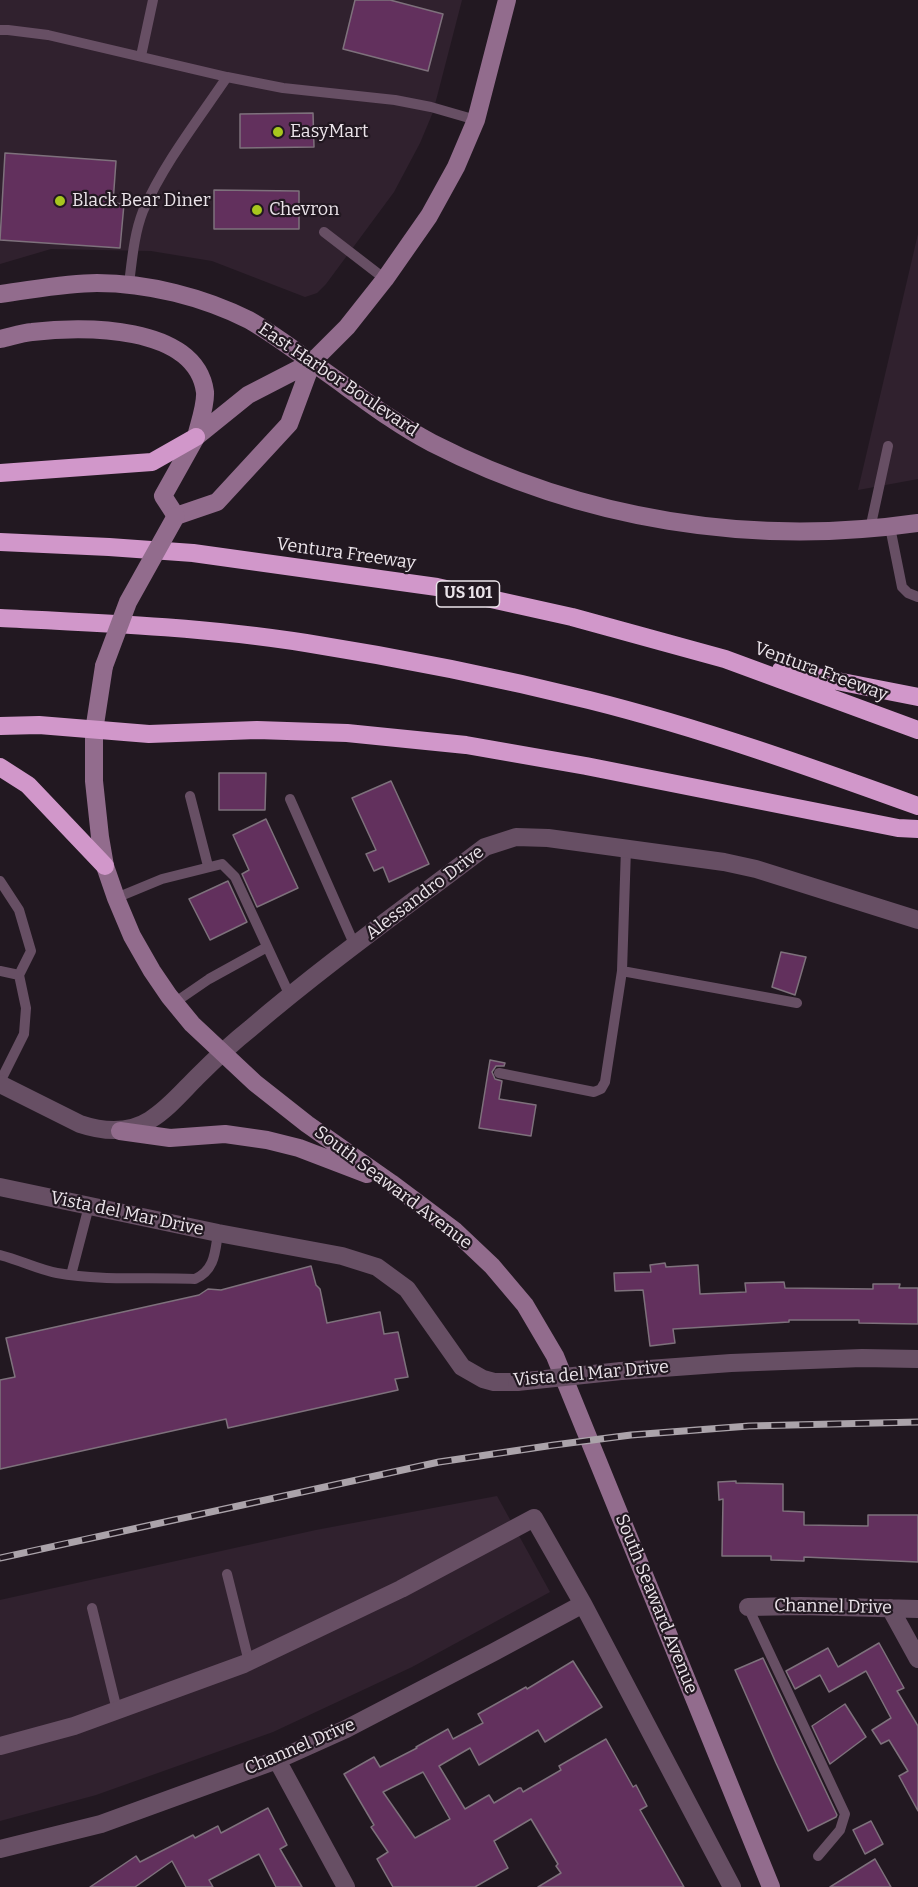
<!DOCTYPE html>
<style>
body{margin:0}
canvas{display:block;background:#221821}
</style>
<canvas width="918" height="1887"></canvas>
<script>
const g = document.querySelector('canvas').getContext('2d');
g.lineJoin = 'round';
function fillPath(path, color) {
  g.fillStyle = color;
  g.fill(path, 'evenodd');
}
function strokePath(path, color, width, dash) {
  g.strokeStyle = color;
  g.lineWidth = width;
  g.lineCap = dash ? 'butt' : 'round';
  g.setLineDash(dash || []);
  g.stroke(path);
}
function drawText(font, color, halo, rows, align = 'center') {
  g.font = font + ' Bitter,serif';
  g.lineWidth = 4.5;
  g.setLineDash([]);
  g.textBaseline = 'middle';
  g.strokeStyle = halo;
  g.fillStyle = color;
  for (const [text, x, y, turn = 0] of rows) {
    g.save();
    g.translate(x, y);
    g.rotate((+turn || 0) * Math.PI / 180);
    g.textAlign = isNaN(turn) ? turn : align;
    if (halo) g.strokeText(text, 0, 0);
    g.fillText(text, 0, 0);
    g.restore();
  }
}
fillPath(new Path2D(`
 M0 0H462L433 112 420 143 394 192 326 284 317 293 305 297 212 261 151 251 51 249 0 264Z
 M918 234V479L858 490Z
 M497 1496 550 1592 412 1667 273 1732 96 1795 0 1821V1600L316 1530Z`), '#30212e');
const building = new Path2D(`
 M355 0H390L443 14 428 71 343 49Z
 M313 113 314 147 240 148V114Z
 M5 153 116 161 113 203 124 204 120 248 0 240Z
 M214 190 299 191V229H214Z
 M219 773H266L265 810H219Z
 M391 781 429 864 389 882 383 867 374 871 366 854 376 850 352 798Z
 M266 819 298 888 257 907 242 874 249 870 233 835Z
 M228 881 247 922 210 940 189 899Z
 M781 952 806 957 795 995 772 987Z
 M490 1060 505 1063 504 1066H496L492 1072 495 1079 502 1081 499 1099 536 1105 531 1136 479 1128Z
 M665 1263 666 1267 698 1265 700 1294 746 1292 745 1283 784 1282 785 1288 873 1289V1284H900L899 1288H918V1324L859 1323V1320H789V1322L673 1329 675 1343 650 1346 643 1290 615 1291 614 1273 651 1272 650 1265Z
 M311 1266 316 1285 320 1289 327 1323 380 1312 384 1334 398 1332 408 1377 395 1379 398 1390 228 1428 226 1419 0 1469V1380L15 1377 6 1338 199 1295 208 1289 221 1290Z
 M736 1481V1483L783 1484V1511L804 1512V1525L868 1526V1515H918V1562L804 1557V1561L771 1560V1556H722L723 1499 719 1500 718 1482Z
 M879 1643 904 1688 897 1691 918 1726V1811L899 1776 908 1771 889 1740 881 1744 872 1730 891 1718 866 1671 829 1692 820 1675 795 1689 786 1671 828 1648 838 1667Z
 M763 1658 837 1815 836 1817 808 1831 776 1763 735 1670Z
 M573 1661 602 1707 545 1742 538 1730 479 1765 470 1748 439 1766 465 1809 489 1795 494 1803 519 1788H521L523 1792 561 1770 559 1766 606 1739 633 1787 636 1785 647 1806 640 1810 684 1887H538L561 1873 556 1866 558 1864 531 1819 494 1841 508 1868 475 1887H393L377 1859 388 1852 371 1827 374 1825 344 1774 374 1757 380 1767 417 1748 416 1747 448 1729 453 1739 483 1723 478 1714 526 1687 527 1689ZM423 1772 450 1819 415 1838 383 1792Z
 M845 1704 866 1737 830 1764 812 1726Z
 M268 1808 287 1845 280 1849 302 1887H276L259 1854 209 1880 213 1887H186L172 1861 135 1887H90L136 1856 140 1862 193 1835 195 1838 218 1826 221 1833Z
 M871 1821 883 1844 865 1854 853 1830Z
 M875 1859 891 1887H830Z`);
fillPath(building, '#62305d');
strokePath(building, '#7e717c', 1.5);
strokePath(new Path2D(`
 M0 30H8L48 35 227 77 283 88 395 100 431 107 476 120
 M141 56 153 0
 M324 232 385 279
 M129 284C132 260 134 234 143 211 164 163 198 120 227 77
 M890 527 902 587 908 593 918 597
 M870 529 888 446
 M190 796 208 866
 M290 799 355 946
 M626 848 622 971 797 1003
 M0 881 19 910 31 951 19 975 26 1008 24 1034 0 1082
 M116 898 162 879 222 864 235 877 290 996
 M0 971 19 975
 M174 1003 209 979 267 947
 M499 1073 594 1092 601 1089 605 1082 622 971
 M0 1255C20 1260 37 1269 57 1273 102 1281 149 1277 195 1279 215 1270 215 1252 218 1233
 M71 1275 89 1206
 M227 1574 249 1662
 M748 1607 845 1814 840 1830 818 1856
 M92 1608 117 1710`), '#674f64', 10);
strokePath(new Path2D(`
 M0 1084 80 1124C104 1132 128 1134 150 1120 168 1109 182 1092 197 1077 214 1060 232 1043 251 1028 326 964 406 907 485 847L516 837 548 838 724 862 756 869 918 920
 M0 1187 218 1233 342 1256 377 1267 407 1289 462 1367 483 1379 494 1382H517
 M621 1371 731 1363 862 1358 918 1359
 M748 1607 800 1606 918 1609
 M890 1608 918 1659
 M0 1746 74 1726 244 1664 401 1589 534 1518 583 1604 732 1887
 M277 1760 346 1887
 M0 1849 101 1824 277 1760 346 1729 494 1652 583 1604`), '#674f64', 18);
strokePath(new Path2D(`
 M0 294C32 290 65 283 97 283 148 283 203 297 249 320 270 332 290 347 310 361 351 389 388 420 432 443 583 520 751 547 918 523
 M0 339C10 337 21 333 32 332 81 326 196 324 205 392 206 405 199 424 196 437
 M312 362 289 424 217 502 176 516 163 496 196 437 248 395 312 362 347 327 385 279 429 216 456 167 476 120 507 0
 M104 666 94 731V781L100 837 105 866 116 898 132 936 152 971 169 996 192 1024 255 1083 307 1124 391 1183 455 1231 492 1266 525 1305 555 1356 771 1887
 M120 1131 170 1138 225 1134 267 1140 299 1148 367 1174`), '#926c8d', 18);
strokePath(new Path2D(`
 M0 473 152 462 196 437
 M0 542 109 547 193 553 437 587 572 617 725 659 918 730
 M0 618C102 623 205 627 306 643 401 658 496 677 589 700 701 728 810 767 918 806
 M781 670 918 697
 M0 726 39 725 149 734 257 730 347 733 466 745 586 766 898 828 918 829
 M0 767 28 785 105 866`), '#d197ca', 18);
const rail = new Path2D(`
 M0 1558 439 1462 554 1445 631 1435 749 1426 918 1422`);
strokePath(rail, '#aba3aa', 7);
strokePath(rail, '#221821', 4.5, [14]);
strokePath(new Path2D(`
 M517 1382 621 1371`), '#674f64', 18);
strokePath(new Path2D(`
 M104 666 128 602 176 516`), '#926c8d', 18);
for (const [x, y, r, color] of [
 [278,132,6,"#a7c71e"],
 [60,201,6,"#a7c71e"],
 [257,210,6,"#a7c71e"]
]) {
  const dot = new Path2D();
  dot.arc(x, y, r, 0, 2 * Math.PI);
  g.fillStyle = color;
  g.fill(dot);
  strokePath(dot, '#221821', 2);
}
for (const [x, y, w] of [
 [468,594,63]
]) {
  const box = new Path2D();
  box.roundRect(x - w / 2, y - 13, w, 26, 4.5);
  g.fillStyle = '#221821';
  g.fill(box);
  strokePath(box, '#ebe4ea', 1.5);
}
drawText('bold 16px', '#ebe4ea', null, [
 ["US 101",468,594]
]);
drawText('18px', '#ebe4ea', '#221821', [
 ["EasyMart",290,132],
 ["Black Bear Diner",72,201],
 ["Chevron",269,210]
], 'left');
drawText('18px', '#ebe4ea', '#221821', [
 ["East Harbor Boulevard",338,380,34],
 ["Ventura Freeway",346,554,8],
 ["Ventura Freeway",821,672,20],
 ["Alessandro Drive",425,893,-37],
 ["South Seaward Avenue",393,1188,37],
 ["Vista del Mar Drive",127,1214,12],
 ["Vista del Mar Drive",591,1374,-5],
 ["South Seaward Avenue",656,1604,68],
 ["Channel Drive",833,1607,1],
 ["Channel Drive",300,1747,-23]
]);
</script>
